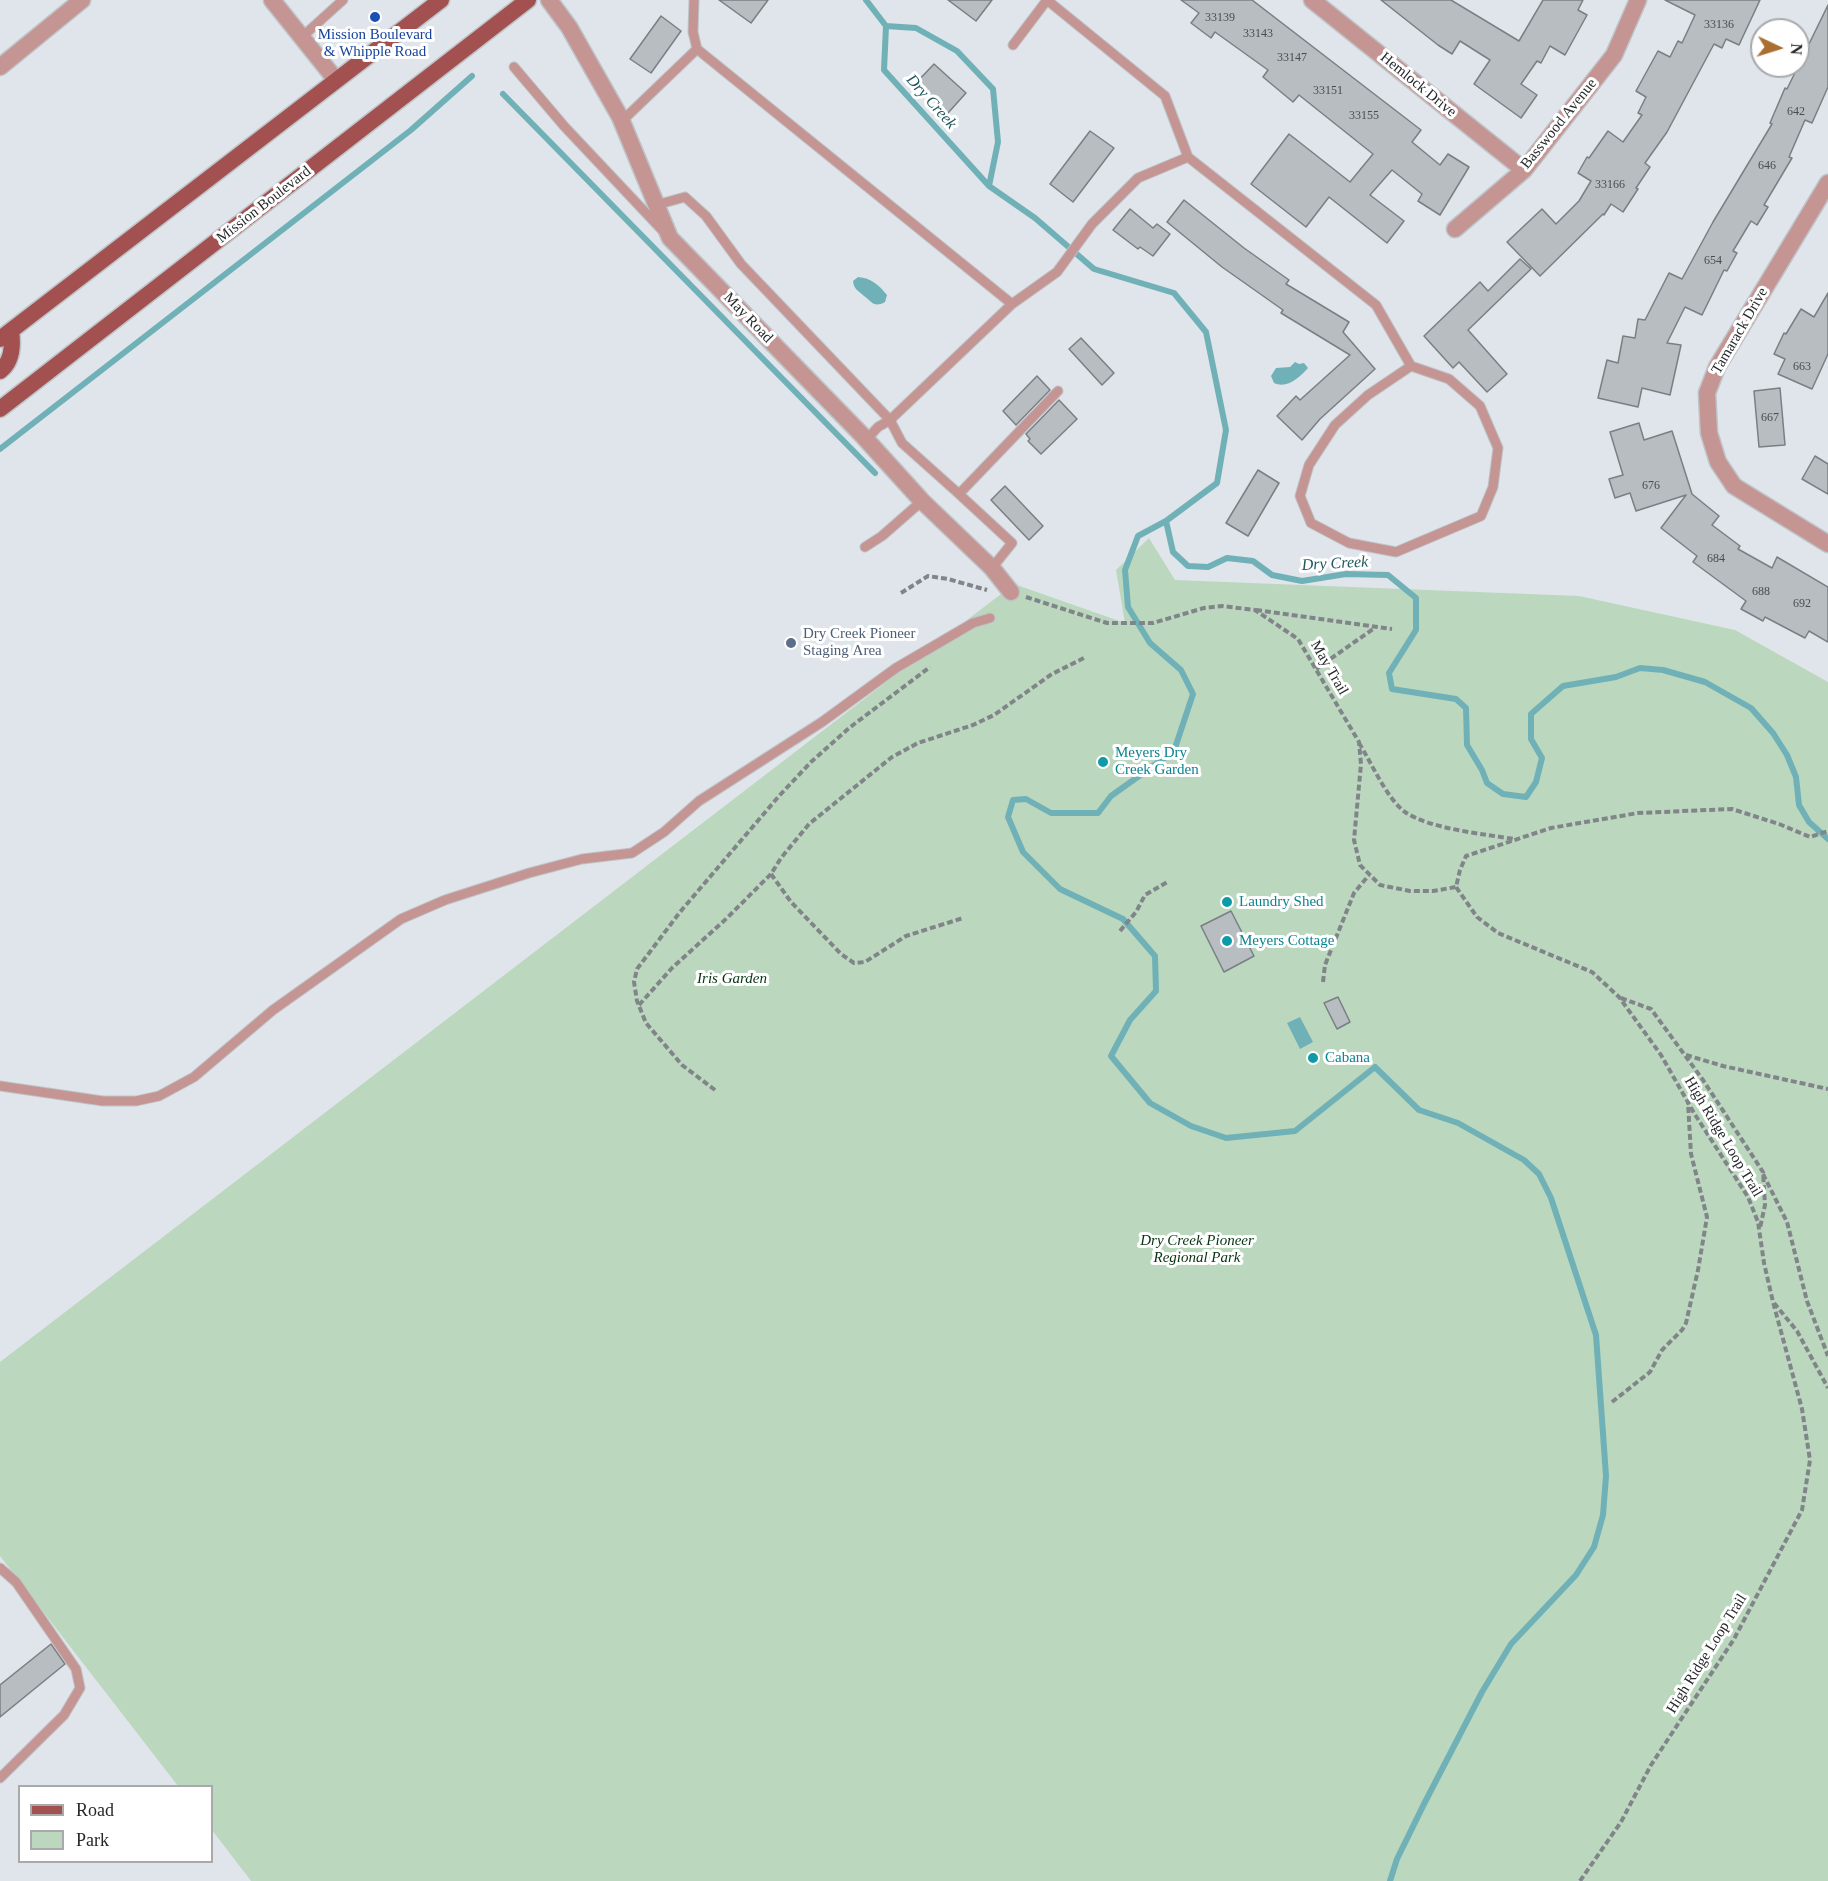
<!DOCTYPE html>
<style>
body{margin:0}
#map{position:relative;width:1828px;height:1881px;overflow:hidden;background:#dfe5ea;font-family:Georgia,serif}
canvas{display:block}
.legend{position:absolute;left:18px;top:1785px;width:195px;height:78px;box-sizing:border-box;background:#fff;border:2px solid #a8a9aa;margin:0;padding:8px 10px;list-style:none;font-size:18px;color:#26282a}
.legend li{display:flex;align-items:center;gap:12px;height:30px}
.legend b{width:30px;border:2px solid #a8a9aa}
.north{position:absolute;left:1750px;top:18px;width:60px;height:60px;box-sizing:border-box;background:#fff;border:2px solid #a8a9aa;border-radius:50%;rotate:94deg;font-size:16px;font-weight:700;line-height:24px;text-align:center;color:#26282a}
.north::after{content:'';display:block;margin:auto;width:21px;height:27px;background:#ab6e32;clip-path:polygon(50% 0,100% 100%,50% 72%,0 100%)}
</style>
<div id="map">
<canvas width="1828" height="1881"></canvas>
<ul class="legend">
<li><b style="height:8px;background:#a25050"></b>Road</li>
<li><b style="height:16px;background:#bbd8be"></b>Park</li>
</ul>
<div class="north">N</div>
</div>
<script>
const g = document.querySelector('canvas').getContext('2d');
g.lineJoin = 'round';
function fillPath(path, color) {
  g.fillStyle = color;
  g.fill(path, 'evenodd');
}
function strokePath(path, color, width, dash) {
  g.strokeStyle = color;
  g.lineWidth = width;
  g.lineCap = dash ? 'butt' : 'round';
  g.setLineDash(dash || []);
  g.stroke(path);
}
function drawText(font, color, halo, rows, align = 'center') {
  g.font = font + ' Georgia,serif';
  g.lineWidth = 6;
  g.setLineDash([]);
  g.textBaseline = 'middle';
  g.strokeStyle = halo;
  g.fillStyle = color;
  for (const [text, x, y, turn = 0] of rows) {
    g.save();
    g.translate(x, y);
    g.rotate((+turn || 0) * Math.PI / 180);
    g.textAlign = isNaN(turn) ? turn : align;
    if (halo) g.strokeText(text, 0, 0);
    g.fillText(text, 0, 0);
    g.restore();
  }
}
fillPath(new Path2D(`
 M1149 538 1175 580 1579 596 1735 630 1828 682V1881H251L212 1830V1786H178L0 1556V1362L1014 584 1125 623 1116 570Z`), '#bbd8be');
fillPath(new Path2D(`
 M858 277C871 278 879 285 887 295L885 302C874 308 872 302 864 296 858 290 854 290 853 281Z
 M1295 362 1299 364 1304 363 1308 368C1299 378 1287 389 1274 383L1271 376 1276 368 1290 367Z
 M1300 1017 1313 1042 1300 1049 1287 1023Z`), '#70b1b8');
strokePath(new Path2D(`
 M866 0 886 26 884 70 989 186 1035 218 1094 269 1174 293 1206 332 1226 430 1217 483 1166 521 1138 536 1125 570 1128 607 1150 643 1181 670 1193 694 1174 751 1111 796 1098 813H1051L1026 799 1013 800 1008 817 1023 852 1060 889 1123 919 1155 956 1156 991 1130 1020 1111 1056 1150 1103 1191 1126 1226 1138 1295 1131 1375 1067 1419 1110 1458 1123 1524 1160 1539 1174 1551 1198 1596 1335 1606 1476 1603 1515 1594 1547 1576 1575 1511 1644 1482 1692 1424 1804 1397 1859 1390 1881
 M886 26 916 28 957 51 993 89 998 142 989 186
 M503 94 875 473
 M0 449 411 130 472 76
 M1166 521 1173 552 1188 566 1208 567 1227 558 1253 561 1272 575 1302 581 1346 574 1388 575 1416 598V630L1389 673 1392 689 1456 699 1466 708 1467 745 1482 770 1487 783 1503 794 1526 797 1536 782 1542 758 1531 739V714L1563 686 1616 677 1640 668 1663 670 1705 682 1751 708 1773 733 1787 755 1796 777 1799 805 1809 822 1828 839`), '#70b1b8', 6);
const building = new Path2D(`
 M719 0H768L751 23Z
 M948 0H992L976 21Z
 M1181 0H1252L1421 130 1412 142 1440 165 1448 154 1469 167 1440 215 1418 201 1422 194 1392 170 1370 195 1404 221 1387 243 1329 197 1306 227 1251 184 1289 134 1350 182 1373 154 1299 95 1293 102 1263 77 1268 70 1215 32 1211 38 1191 23 1199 13Z
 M1381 0H1451L1519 41 1543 0H1583L1578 10 1587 15 1565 55 1550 46 1541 63 1537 61 1521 84 1537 95 1521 118 1474 84 1490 60 1460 41 1452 54 1438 45Z
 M1665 0H1760L1739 45 1726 39 1722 48 1714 44 1667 132 1645 163 1650 167 1636 188 1638 189 1623 212 1611 204 1604 215 1603 214 1540 276 1507 242 1542 209 1556 224 1579 201 1591 181 1578 173 1587 157 1589 158 1608 131 1623 142 1642 115 1638 113 1646 97 1636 91 1658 51 1670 57 1678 41 1682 43 1695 15Z
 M1828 5V87L1812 123 1805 120 1789 157 1792 158 1764 205 1768 207 1757 225 1751 221 1733 251 1737 253 1727 271 1724 270 1702 315 1685 307 1667 343 1681 345 1670 395 1642 388 1638 407 1598 398 1607 360 1618 363 1623 336 1635 338 1638 319 1645 320 1669 273 1682 279 1713 222 1772 124 1770 123 1785 88 1787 89Z
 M661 16 681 31 651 73 630 59Z
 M934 64 966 93 948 113 915 84Z
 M1090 131 1114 148 1073 202 1050 184Z
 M1184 200 1244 248 1289 280 1286 284 1349 322 1343 332 1375 369 1320 419 1302 440 1277 416 1296 396 1300 400 1350 355 1281 313 1283 310 1222 267 1167 222Z
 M1130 209 1153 228 1157 224 1170 234 1153 256 1140 247 1138 249 1113 230Z
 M1520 259 1531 269 1468 330 1507 374 1487 392 1459 362 1453 368 1424 336 1480 282 1488 291Z
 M1828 293V354L1812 389 1778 374 1785 359 1774 354 1784 333 1786 334 1801 309 1814 317Z
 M1081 338 1114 373 1102 385 1069 349Z
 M1037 376 1050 390 1016 425 1003 411Z
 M1780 388 1785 445 1759 447 1754 391Z
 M1059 400 1077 419 1041 454 1028 441 1030 439 1026 434Z
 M1639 423 1644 440 1672 431 1692 494 1719 516 1712 525 1740 546 1738 549 1772 568 1777 557 1828 587V642L1809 631 1805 638 1765 617 1763 621 1741 609 1746 601 1693 562 1697 556 1661 528 1686 495 1636 511 1630 493 1615 498 1609 479 1623 475 1610 432Z
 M1815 456 1828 464V494L1802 479Z
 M1258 470 1279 483 1248 536 1226 523Z
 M1005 486 1043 526 1029 540 991 500Z
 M1231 911 1254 956 1224 972 1201 926Z
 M1338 997 1350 1022 1337 1029 1324 1003Z
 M51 1644 65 1664 0 1717V1685Z`);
fillPath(building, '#b7bdc1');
strokePath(building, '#797f83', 1.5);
const service = new Path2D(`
 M694 0 693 32 697 49
 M302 37 343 0
 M1013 45 1047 0
 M514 67 564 126 662 230
 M622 121 697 49 1012 304
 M1188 157 1376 305 1411 366 1368 395 1335 425 1309 465 1300 496 1311 523 1349 543 1396 552 1481 516 1493 487 1498 448 1480 406 1449 379 1411 366
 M656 205 685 197 706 216 741 264 890 420 1012 304 1057 272 1092 224 1138 178 1188 157 1165 96 1047 0
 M866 440 878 427 890 420 902 443 959 494 1058 391
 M959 494 1012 543 992 568
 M865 547 882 536 922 501
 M0 1086 103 1101H136L159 1096 194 1077 273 1010 401 919 445 900 529 873 582 859 632 853 664 832 699 801 822 722 896 668 973 623 990 618
 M0 1568 16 1582 76 1669 80 1688 64 1715 0 1778`);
const minor = new Path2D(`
 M272 0 336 80
 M549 0 569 27 620 117 670 238 863 436 922 501 992 568 1011 592
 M1312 0 1524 170
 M0 67 82 0
 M1828 183 1717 367 1707 393 1709 433 1718 462 1734 486 1828 544
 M1455 229 1524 170 1614 55 1638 0`);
const primary = new Path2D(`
 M0 339 441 0
 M0 371C12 362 13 345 11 331
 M0 409 528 0`);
strokePath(service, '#bec3c7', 11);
strokePath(minor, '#bec3c7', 19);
strokePath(primary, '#bec3c7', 19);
strokePath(new Path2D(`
 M901 593 928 576 948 579 987 590
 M1026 597 1107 623H1153L1204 608 1222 606 1255 610 1298 639 1359 742 1361 764 1354 840 1360 865 1380 885 1410 891H1433L1456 887
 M1256 610 1392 629
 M1316 669 1376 627
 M1359 743C1371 762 1387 799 1405 812 1430 829 1484 834 1514 839
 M771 874 791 902 841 954 854 963 865 962 906 936 963 918
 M1120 931 1136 912 1145 895 1169 881
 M1323 982 1325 965 1354 893 1369 875
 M1621 998 1651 1009 1703 1080 1763 1172 1765 1205 1760 1228
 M639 1005 672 968 727 918 771 874 781 858 809 824 892 757 918 743 973 725 994 715 1052 674 1086 657
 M1686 1055 1723 1066 1828 1089
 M715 1090 682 1065 646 1023 637 1001 634 982 637 969 680 912 779 796 811 762 849 728 930 667
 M1763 1174 1787 1222 1807 1301 1828 1356
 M1774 1303 1797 1331 1828 1388
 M1612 1402 1650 1372 1662 1350 1682 1330 1686 1323 1698 1270 1707 1217 1691 1154 1688 1103
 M1580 1881 1621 1822 1651 1765 1734 1639 1802 1510 1810 1460 1802 1409 1773 1302 1764 1263 1758 1222 1748 1197 1694 1113 1661 1055 1619 997 1592 972 1498 933 1477 917 1456 887 1460 870 1466 856 1551 828 1638 813 1732 809 1779 824 1810 837 1828 831`), '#818589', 4, [6, 3]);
strokePath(service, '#c59593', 9);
strokePath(minor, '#c59593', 16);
strokePath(primary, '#a25050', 16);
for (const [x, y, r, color] of [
 [375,17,6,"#1a4fb4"],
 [791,643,6,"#5c6f8a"],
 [1103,762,6,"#0f9aa8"],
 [1227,902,6,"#0f9aa8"],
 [1227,941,6,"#0f9aa8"],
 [1313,1058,6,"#0f9aa8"]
]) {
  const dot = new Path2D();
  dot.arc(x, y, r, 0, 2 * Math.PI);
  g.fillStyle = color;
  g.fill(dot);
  strokePath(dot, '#fff', 2);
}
drawText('12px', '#4a4d50', null, [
 ["33139",1220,18],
 ["33136",1719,25],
 ["33143",1258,34],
 ["33147",1292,58],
 ["33151",1328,91],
 ["642",1796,112],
 ["33155",1364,116],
 ["646",1767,166],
 ["33166",1610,185],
 ["654",1713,261],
 ["663",1802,367],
 ["667",1770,418],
 ["676",1651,486],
 ["684",1716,559],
 ["688",1761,592],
 ["692",1802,604]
]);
drawText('15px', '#164399', '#fff', [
 ["Mission Boulevard",375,35],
 ["& Whipple Road",375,52]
]);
drawText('15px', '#26282a', '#fff', [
 ["Hemlock Drive",1418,85,39],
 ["Basswood Avenue",1559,124,-51],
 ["Mission Boulevard",264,205,-38],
 ["May Road",748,318,46],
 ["Tamarack Drive",1740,331,-60],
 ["May Trail",1329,668,60],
 ["High Ridge Loop Trail",1723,1137,59],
 ["High Ridge Loop Trail",1707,1654,-58]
]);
drawText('15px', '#4e5e75', '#fff', [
 ["Dry Creek Pioneer",803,634],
 ["Staging Area",803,651]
], 'left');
drawText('15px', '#0d838f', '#fff', [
 ["Meyers Dry",1115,753],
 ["Creek Garden",1115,770],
 ["Laundry Shed",1239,902],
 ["Meyers Cottage",1239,941],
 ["Cabana",1325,1058]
], 'left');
drawText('italic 15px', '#043310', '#fff', [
 ["Iris Garden",732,979],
 ["Dry Creek Pioneer",1197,1241],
 ["Regional Park",1197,1258]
]);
drawText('italic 16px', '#20585e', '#fff', [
 ["Dry Creek",931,102,48],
 ["Dry Creek",1335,564,-3]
]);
</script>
